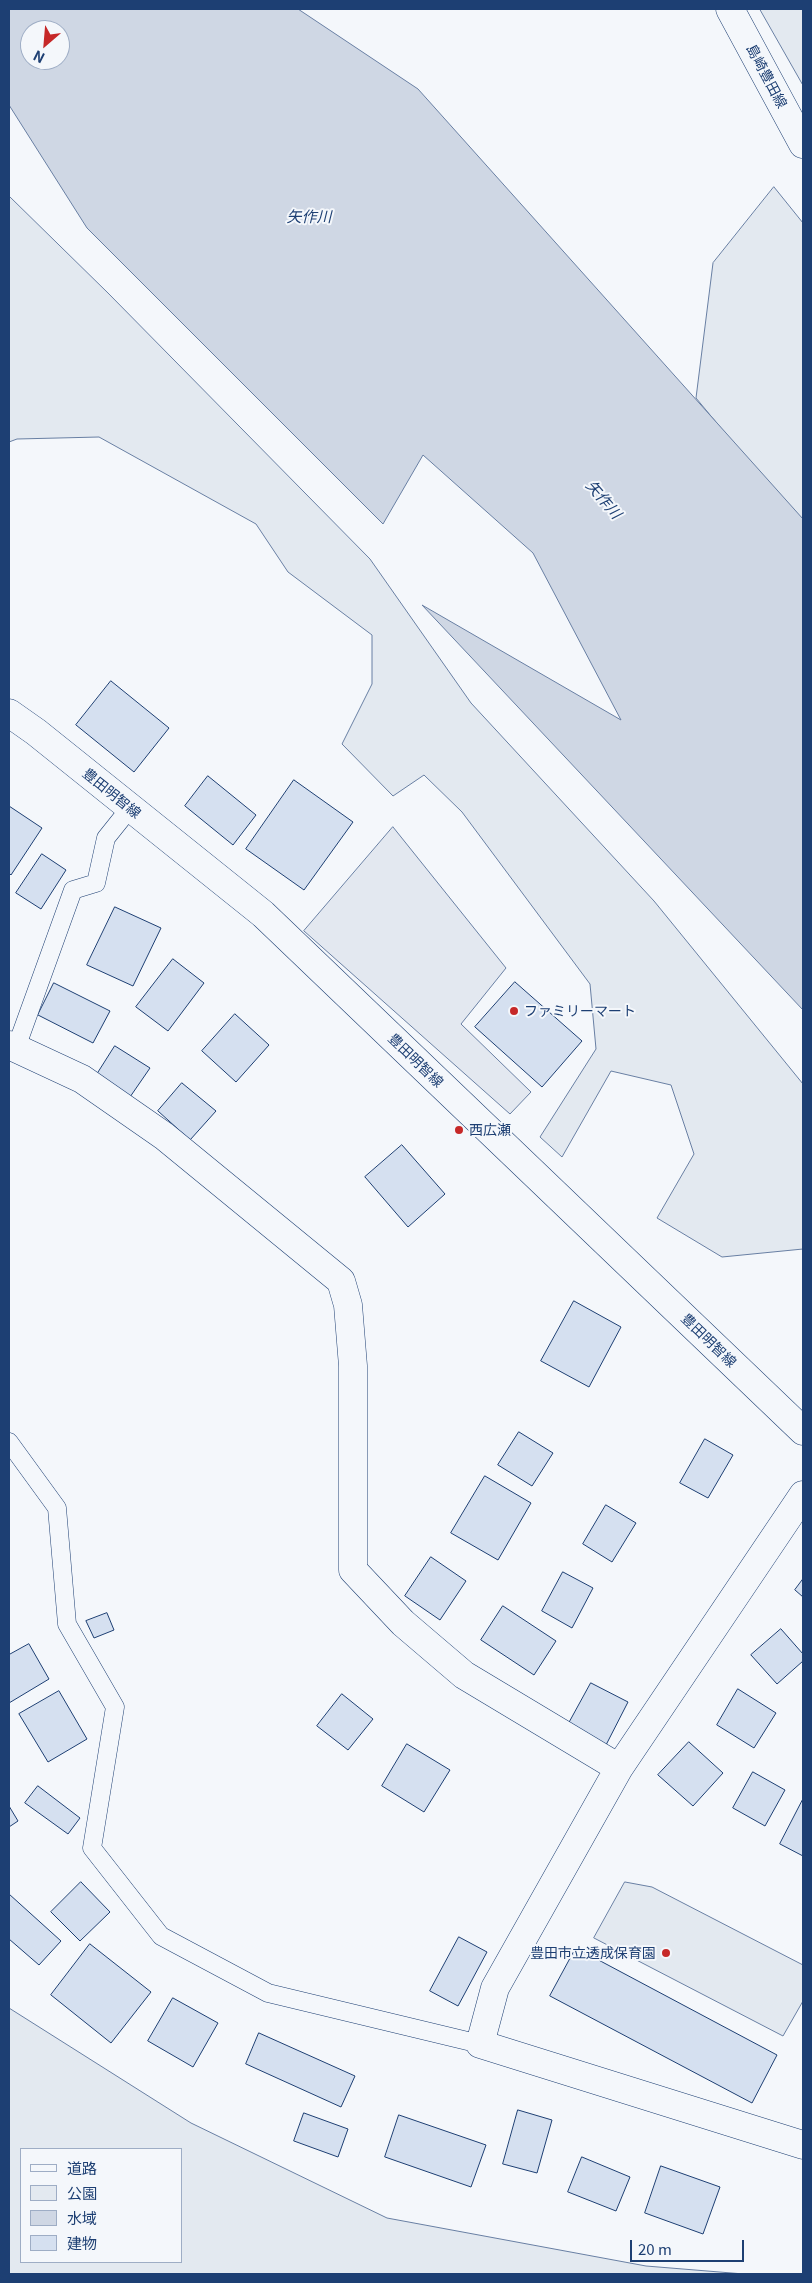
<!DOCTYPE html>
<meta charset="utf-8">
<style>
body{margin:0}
#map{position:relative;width:812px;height:2283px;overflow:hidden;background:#f4f7fb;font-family:Georgia,"Noto Sans JP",serif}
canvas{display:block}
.frame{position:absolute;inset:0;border:10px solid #1d3f73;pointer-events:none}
.legend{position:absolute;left:20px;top:2148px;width:162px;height:115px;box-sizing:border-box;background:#f4f7fb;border:1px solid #9eadc5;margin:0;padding:6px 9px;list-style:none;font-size:15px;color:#1d3f73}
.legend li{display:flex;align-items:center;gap:10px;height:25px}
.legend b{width:25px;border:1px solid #9eadc5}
.north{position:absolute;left:20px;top:20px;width:50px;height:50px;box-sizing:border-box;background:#f4f7fb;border:1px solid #9eadc5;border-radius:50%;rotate:207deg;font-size:14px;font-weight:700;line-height:20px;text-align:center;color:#1d3f73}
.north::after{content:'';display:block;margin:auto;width:18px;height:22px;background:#c62828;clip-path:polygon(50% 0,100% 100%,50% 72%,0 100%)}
.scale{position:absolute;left:630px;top:2240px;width:114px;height:22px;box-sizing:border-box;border:2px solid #1d3f73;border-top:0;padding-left:6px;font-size:15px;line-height:18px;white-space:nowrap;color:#1d3f73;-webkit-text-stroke:4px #f4f7fb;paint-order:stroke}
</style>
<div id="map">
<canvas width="812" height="2283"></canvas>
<div class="frame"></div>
<ul class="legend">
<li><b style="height:6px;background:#f4f7fb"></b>道路</li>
<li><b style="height:14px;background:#e3e9f0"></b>公園</li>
<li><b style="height:14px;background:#cfd7e4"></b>水域</li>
<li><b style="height:14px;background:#d5e0f0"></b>建物</li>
</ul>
<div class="north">N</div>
<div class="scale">20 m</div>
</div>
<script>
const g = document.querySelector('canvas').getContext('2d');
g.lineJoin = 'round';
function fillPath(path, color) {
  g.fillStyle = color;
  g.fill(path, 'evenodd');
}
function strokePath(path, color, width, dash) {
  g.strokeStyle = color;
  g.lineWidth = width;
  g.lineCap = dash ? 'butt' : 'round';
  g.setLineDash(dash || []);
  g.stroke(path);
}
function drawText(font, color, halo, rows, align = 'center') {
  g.font = font + ' Georgia,"Noto Sans JP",serif';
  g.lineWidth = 4;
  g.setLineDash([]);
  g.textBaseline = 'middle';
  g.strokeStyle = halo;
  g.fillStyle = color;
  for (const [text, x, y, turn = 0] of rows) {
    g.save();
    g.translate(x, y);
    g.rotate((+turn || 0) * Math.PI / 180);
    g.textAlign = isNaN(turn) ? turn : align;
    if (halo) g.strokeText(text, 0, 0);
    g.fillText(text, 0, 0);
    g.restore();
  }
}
const green = new Path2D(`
 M760 9H803V85Z
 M774 187 803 223V527L696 398 713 263Z
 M9 196 108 293 370 559 471 703 654 901 803 1084V1249L722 1257 657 1218 694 1154 671 1085 611 1071 562 1157 540 1137 596 1049 590 984 462 812 424 775 393 796 342 744 372 684V635L288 572 256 524 99 437 17 439 9 442Z
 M625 1882 652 1887 803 1965V2001L783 2036 594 1938Z
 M9 2008 191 2123 387 2218 646 2266 744 2274H9ZM181 2149V2262H21V2149Z`);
fillPath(green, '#e3e9f0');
strokePath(green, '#687fa3', 1);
const parking = new Path2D(`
 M393 827 506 968 461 1024 531 1092 510 1114 304 931Z`);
fillPath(parking, '#e3e8f0');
strokePath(parking, '#687fa3', 1);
const water = new Path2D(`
 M9 9H298L418 89 803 519V1010L422 605 621 720 533 553 423 455 383 524 87 228 9 105ZM30 30H60V60H30Z`);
fillPath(water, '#cfd7e4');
strokePath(water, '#687fa3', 1);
const building = new Path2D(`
 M111 681 169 728 134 772 76 725Z
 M208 776 256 815 233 845 185 806Z
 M294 780 353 822 304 890 246 849Z
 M9 806 42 828 11 875 9 873Z
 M42 854 66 870 41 909 16 893Z
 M115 907 161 928 133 986 87 965Z
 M173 959 204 983 168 1031 136 1007Z
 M515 982 582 1041 542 1087 475 1027Z
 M54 983 110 1011 93 1043 38 1015Z
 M235 1014 269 1045 236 1082 202 1051Z
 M115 1046 150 1068 130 1097 96 1076Z
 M182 1083 216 1111 190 1140 158 1111Z
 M402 1145 445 1194 408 1227 365 1177Z
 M574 1301 621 1327 589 1387 541 1361Z
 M519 1432 553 1453 532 1486 498 1465Z
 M705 1439 733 1455 708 1498 680 1483Z
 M485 1476 531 1503 498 1560 451 1533Z
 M606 1505 636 1523 612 1562 583 1544Z
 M431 1557 466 1581 440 1620 405 1596Z
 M563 1572 593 1588 572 1628 542 1611Z
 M803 1579V1597L795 1590Z
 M503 1606 556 1641 534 1675 481 1640Z
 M107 1613 114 1630 94 1638 86 1621Z
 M781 1629 803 1654V1661L777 1684 751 1655Z
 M29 1644 49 1679 9 1703V1655Z
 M591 1683 628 1702 606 1745 568 1725Z
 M738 1689 776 1713 754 1748 717 1725Z
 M59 1691 87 1739 48 1762 19 1714Z
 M342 1694 373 1719 348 1750 317 1726Z
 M689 1742 723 1773 693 1806 658 1775Z
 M407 1744 450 1770 424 1812 382 1786Z
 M753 1772 785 1790 765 1826 733 1808Z
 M38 1786 80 1818 68 1834 25 1803Z
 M803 1799V1856L780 1844Z
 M9 1806 18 1821 9 1827Z
 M81 1882 110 1912 80 1941 51 1912Z
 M9 1894 61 1941 39 1965 9 1939Z
 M459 1937 487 1952 458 2006 430 1991Z
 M90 1944 151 1992 111 2043 51 1995Z
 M576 1948 777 2055 752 2103 550 1996Z
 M173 1998 218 2023 193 2067 148 2041Z
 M259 2033 355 2076 341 2107 246 2064Z
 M518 2110 552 2120 537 2173 503 2164Z
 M304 2113 348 2129 338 2157 294 2141Z
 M399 2115 486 2145 471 2187 385 2157Z
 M582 2157 630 2177 616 2211 568 2192Z
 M661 2166 720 2187 703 2234 645 2213Z`);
fillPath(building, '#d5e0f0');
strokePath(building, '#1d3f73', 1);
const lane = new Path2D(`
 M16 1048 73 890 96 883 106 838 130 808
 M9 1442 57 1508 67 1624 115 1707 92 1848 161 1936 268 1993 480 2044`);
const street = new Path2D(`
 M9 1045 82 1079 164 1136 341 1281 348 1305 353 1366V1570L403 1623 464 1675 619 1768
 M803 1495 619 1768 495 1988 480 2044 803 2145`);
const secondary = new Path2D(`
 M730 9 803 144`);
const primary = new Path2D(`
 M9 713 36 732 263 914 803 1431`);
strokePath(lane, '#1d3f73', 19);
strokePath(street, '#1d3f73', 29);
strokePath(secondary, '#1d3f73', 29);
strokePath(primary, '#1d3f73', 29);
strokePath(lane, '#f4f7fb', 18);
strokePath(street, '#f4f7fb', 28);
strokePath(secondary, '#f4f7fb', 28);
strokePath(primary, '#f4f7fb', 28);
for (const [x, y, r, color] of [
 [514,1011,5,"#c62828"],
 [459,1130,5,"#c62828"],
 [666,1953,5,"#c62828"]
]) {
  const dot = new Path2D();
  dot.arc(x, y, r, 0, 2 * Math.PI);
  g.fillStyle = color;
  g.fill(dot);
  strokePath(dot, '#f4f7fb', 2);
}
drawText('14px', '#1d3f73', '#f4f7fb', [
 ["島崎豊田線",767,76,62],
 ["豊田明智線",112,793,39],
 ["豊田明智線",416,1060,44],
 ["豊田明智線",709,1340,44]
]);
drawText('14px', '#1d3f73', '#f4f7fb', [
 ["ファミリーマート",524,1011],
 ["西広瀬",469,1130],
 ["豊田市立透成保育園",656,1953,"right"]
], 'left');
drawText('italic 15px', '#1d3f73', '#f4f7fb', [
 ["矢作川",309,216],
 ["矢作川",604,499,49]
]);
</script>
